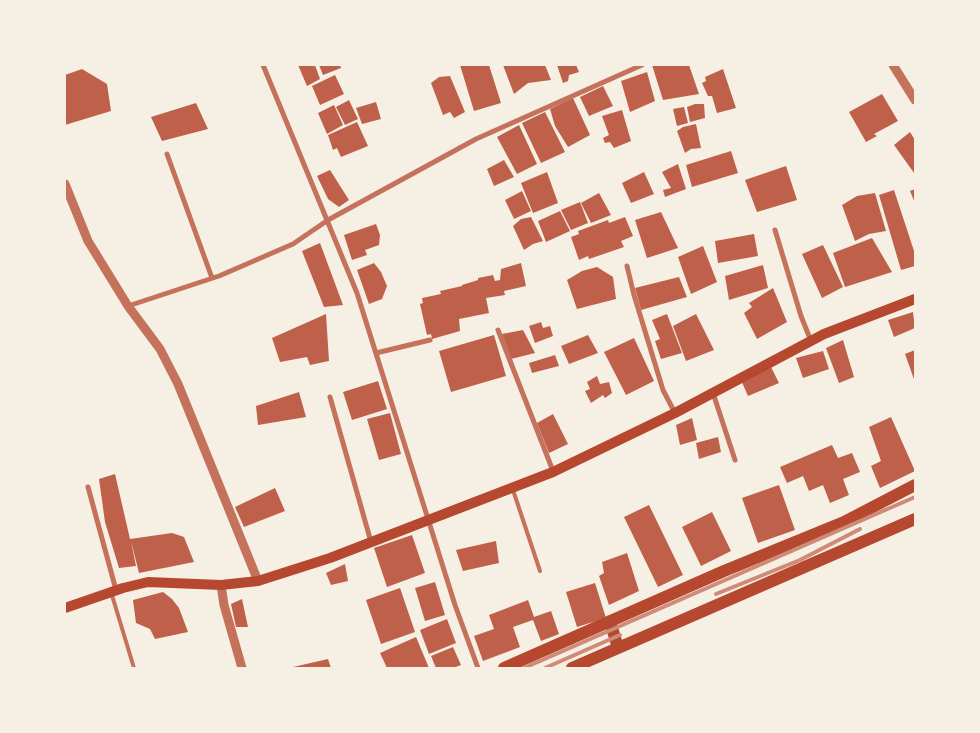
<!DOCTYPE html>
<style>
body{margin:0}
#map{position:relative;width:980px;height:733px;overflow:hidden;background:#f6efe4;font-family:Lato,sans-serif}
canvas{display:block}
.frame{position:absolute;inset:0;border:66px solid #f6efe4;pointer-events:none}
</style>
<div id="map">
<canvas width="980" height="733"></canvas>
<div class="frame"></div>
</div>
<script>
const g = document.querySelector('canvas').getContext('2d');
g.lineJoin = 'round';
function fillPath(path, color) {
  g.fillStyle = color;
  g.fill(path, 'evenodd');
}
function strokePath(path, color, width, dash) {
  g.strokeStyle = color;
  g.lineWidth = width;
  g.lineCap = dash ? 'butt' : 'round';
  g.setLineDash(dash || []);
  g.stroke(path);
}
fillPath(new Path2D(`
 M298 65H315L320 79 307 86Z
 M319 65H340L341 68 323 75Z
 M460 65H489L501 103 474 111Z
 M503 65H545L551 80 528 83 514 94Z
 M557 65H576L579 72 569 75 568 81 563 83Z
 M652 65H689L699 94 663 100Z
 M82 69 107 84 111 111 65 125V75Z
 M723 69 736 108 717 113 712 96H708L702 83 706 81 705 77Z
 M647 72 655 101 630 112 621 81Z
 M335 75 344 94 320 105 312 86Z
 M450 76 465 112 454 118 450 112 443 115 431 83 439 77Z
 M603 86 613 106 589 116 580 97Z
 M882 94 898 121 874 134 877 136 866 142 849 112Z
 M573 98 590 135 568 147 555 126 550 109Z
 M349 100 358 119 345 125 336 107Z
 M376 102 381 119 362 124 356 108Z
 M196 103 208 129 162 141 151 117Z
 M695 104H704L705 118 690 122 687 107Z
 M334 105 343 125 327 134 318 113Z
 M684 107 688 123 677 126 673 109Z
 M622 110 631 141 614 148 610 142 605 143 603 138 609 135 602 116Z
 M545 112 565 152 541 163 522 123Z
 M357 122 368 146 341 157 337 148 333 150 328 135Z
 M696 124 701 148 691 149 685 153 677 131 683 127Z
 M519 125 537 164 517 174 497 137Z
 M910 132 915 140 914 173 894 145Z
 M731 151 738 173 692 187 686 165Z
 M504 160 514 177 494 186 487 169Z
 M678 164 686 189 665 197 663 190 671 188 662 172Z
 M786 166 797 200 757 212 745 180Z
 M330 170 349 200 339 207 328 199 317 176Z
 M547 172 558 203 533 213 521 183Z
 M644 172 654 194 631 203 622 183Z
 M915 189V203L910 191Z
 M894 190 915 254V266L901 270 879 195Z
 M522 191 531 211 514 219 505 200Z
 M599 193 611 215 591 223 581 203Z
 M875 193 886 231 869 234 855 241 842 205 857 196Z
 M580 202 588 223 571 230 561 210Z
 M560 211 570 231 546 242 538 221Z
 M661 212 678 248 647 258 635 220Z
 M531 217 543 241 533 244 524 250 513 226 521 219Z
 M625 217 633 236 621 241 624 247 589 259 588 256 579 260 571 237 579 234 578 231 608 220 609 223Z
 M376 224 380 235 379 245 365 250 367 255 352 260 344 235Z
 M754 234 758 256 718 263 715 241Z
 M872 238 892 272 845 287 833 253Z
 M320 243 343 305 324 307 302 251Z
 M823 245 843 287 822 298 802 254Z
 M703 246 717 282 691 294 678 257Z
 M374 263 381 272 387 286 382 299 369 304 357 270Z
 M521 263 526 286 504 291 505 295 486 298 489 313 459 319 460 331 432 339 431 334 427 335 420 304 423 303 422 298 441 294 440 291 462 286V285L478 280V278L493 275 495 281 500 280 501 269Z
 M763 265 768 288 729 300 725 276Z
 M597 267 613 277 616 299 577 309 567 280 582 271Z
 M679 277 687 297 641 310 635 288Z
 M773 288 787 322 757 339 744 313 752 307 749 303Z
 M913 312 915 328 894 337 888 320Z
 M326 314 329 361 310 365 307 357 280 362 272 338Z
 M667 314 682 353 661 359 655 341 660 339 652 320Z
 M696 314 714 350 686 361 673 326Z
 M541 322 543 328 550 326 553 336 535 343 529 326Z
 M523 330 535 353 511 359 502 334Z
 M494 335 506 376 451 392 439 351Z
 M588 335 598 353 569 364 561 346Z
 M634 338 654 381 626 395 604 352Z
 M843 340 854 377 839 383 826 348Z
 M915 350V382L905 354Z
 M823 351 829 369 803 378 796 358Z
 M555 355 559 366 532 373 529 363Z
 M770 365 779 383 748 396 741 380Z
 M597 376 600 384 609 382 612 393 605 398 603 395 591 403 585 391 590 389 587 382Z
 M378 381 387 409 352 420 343 392Z
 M299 392 306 417 258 425 256 406Z
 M390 413 401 454 379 460 367 419Z
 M553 414 568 444 549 453 537 423Z
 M891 417 915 471 880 488 871 466 881 461 869 427Z
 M692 418 697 440 680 445 676 425Z
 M718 437 721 452 699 459 696 443Z
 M832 445 838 458 852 453 860 472 843 479 849 495 830 503 823 485 809 491 803 476 787 483 780 467Z
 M115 474 130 539 172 533 184 537 194 562 139 573 131 541 136 566 119 568 105 522 99 479Z
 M779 485 795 530 758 543 742 498Z
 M275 488 285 511 244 527 235 507Z
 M649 505 683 575 658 587 624 517Z
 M712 512 731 551 701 566 682 527Z
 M412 535 425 573 387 587 374 548Z
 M496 541 499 563 463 571 456 550Z
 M627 553 639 591 609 605 599 576 604 573 602 562Z
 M345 564 348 581 331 585 326 573Z
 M435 582 445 615 425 621 415 588Z
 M595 583 606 618 577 627 566 592Z
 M400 588 415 632 381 644 366 600Z
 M163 592 172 599 179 608 188 632 155 639 150 629 136 623 133 600Z
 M242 599 248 627H236L231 604Z
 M528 600 534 617 551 611 559 634 541 641 533 620 513 627 520 647 483 661 474 636 494 629 489 615Z
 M447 619 456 643 429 654 420 630Z
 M416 637 429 668H387L380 653Z
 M453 647 461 665 453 668H436L431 656Z
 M328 659 331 668H293V667Z`), '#bf614a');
strokePath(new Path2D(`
 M513 490 540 571
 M111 592 134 668`), '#c5725c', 4);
strokePath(new Path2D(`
 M263 65 357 293 455 605 478 668
 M167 154 212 278
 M775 230 801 316 811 341
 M627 266 634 295 663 390 675 413
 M128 306 219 276 293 244 328 220 476 139 642 65
 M498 330 553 471
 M376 353 430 340
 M713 393 735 460
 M330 397 371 542
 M88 487 116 590`), '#c5725c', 5);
strokePath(new Path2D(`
 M893 65 915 100
 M65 184 88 241 128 306 160 349 178 384 258 581
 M221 585 224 605 242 668`), '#c5725c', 9);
strokePath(new Path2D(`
 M65 608 123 588 148 582 221 585 258 581 330 558 553 472 675 413 824 334 915 299`), '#b5482f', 10);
strokePath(new Path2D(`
 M610 621 618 648
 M504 668 724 571 844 522 915 485
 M572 668 915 519`), '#b5482f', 12);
strokePath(new Path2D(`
 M716 594 800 560 860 529
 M524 668 915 497
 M545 668 620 635`), '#cf8b77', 4);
</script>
